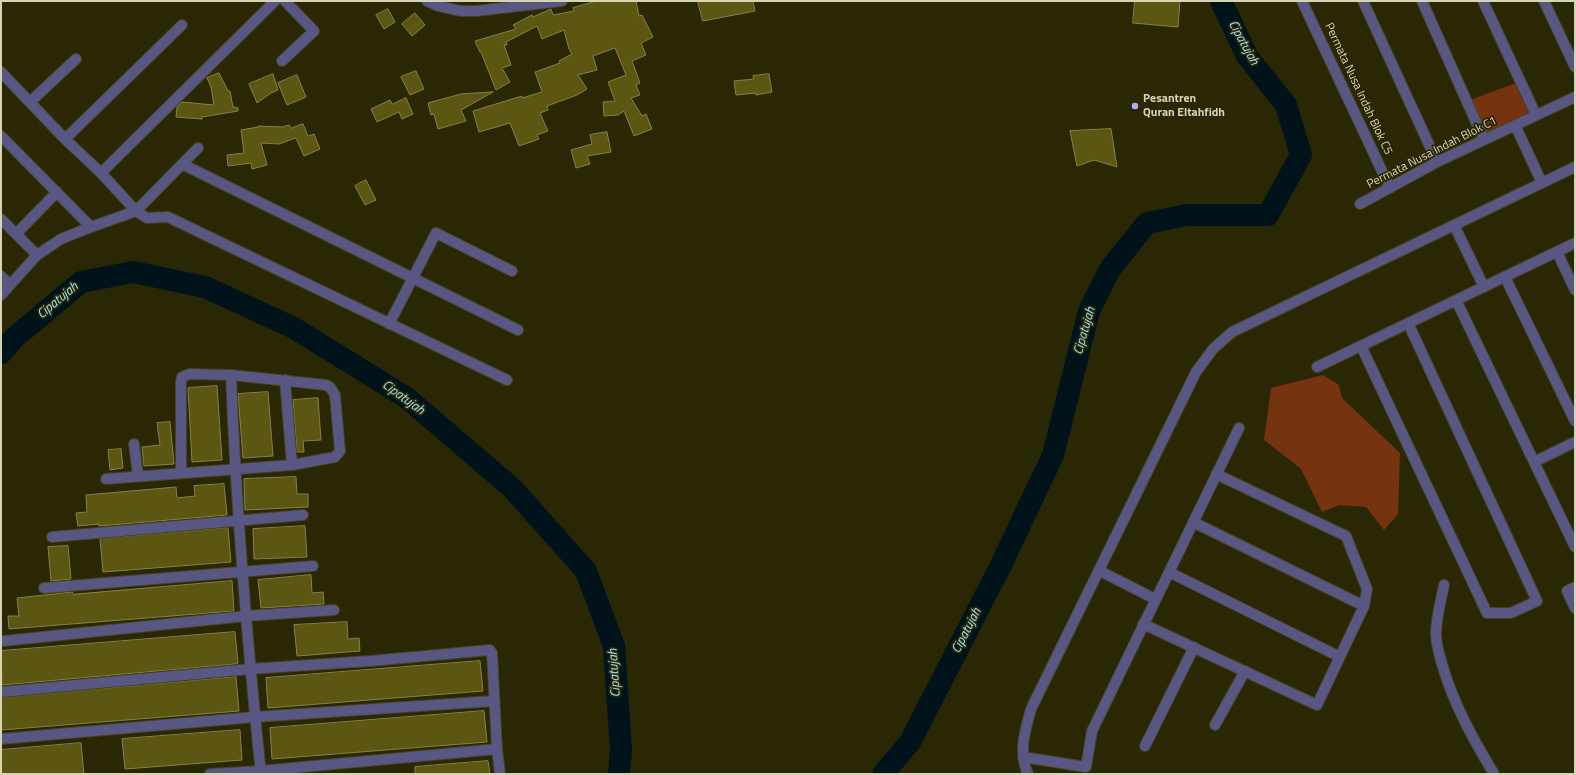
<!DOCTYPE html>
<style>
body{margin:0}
#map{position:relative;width:1576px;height:775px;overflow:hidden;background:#292704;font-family:"Titillium Web",sans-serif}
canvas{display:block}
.frame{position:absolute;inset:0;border:2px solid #d5d4b4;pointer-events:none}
</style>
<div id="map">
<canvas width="1576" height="775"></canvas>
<div class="frame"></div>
</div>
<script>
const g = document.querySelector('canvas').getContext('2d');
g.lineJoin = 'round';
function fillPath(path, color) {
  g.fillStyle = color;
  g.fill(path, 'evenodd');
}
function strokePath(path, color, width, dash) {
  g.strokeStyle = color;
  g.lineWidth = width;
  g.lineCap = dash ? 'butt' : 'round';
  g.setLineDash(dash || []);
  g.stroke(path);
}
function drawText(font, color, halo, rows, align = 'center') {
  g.font = font + ' "Titillium Web",sans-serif';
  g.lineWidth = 3.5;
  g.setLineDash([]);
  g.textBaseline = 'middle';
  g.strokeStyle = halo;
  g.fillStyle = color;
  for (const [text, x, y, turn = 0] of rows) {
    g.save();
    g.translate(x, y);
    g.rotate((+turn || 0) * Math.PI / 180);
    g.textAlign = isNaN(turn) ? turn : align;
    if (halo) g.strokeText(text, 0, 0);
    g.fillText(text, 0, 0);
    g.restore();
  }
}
fillPath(new Path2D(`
 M1516 83 1532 114 1485 135 1470 100Z
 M1323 375 1339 385 1342 398 1400 453 1398 514 1384 530 1366 507 1339 505 1322 512 1301 469 1264 440 1271 388Z`), '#753310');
strokePath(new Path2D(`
 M1 353 14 338 81 282 133 272 205 287 294 328 407 398 512 488 586 571 614 646 621 750 619 774
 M883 774 910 742 1000 567 1053 455 1089 311 1110 269 1147 223 1187 215H1268L1301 155 1286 105 1247 56 1221 1`), '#01131a', 22);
const building = new Path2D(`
 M597 1H636L639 16 642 15 653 37 641 43 646 55 632 61 640 83 636 85 640 95 631 98 642 116 646 114 652 129 634 136 624 111 618 115 604 116 603 102 615 101 608 82 626 75 615 48 593 56 597 70 578 75 587 89 577 95 547 106 548 110 540 113 548 131 537 135 539 139 519 146 510 123 479 132 473 111 522 96V98L542 92 535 72 560 63 559 61 572 54 569 49 564 30 542 39 537 26 506 42 507 45H504L511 65 502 68 510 82 496 90 481 52H480L475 41 516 29 513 25 532 15 533 17 551 9 553 15 574 11 573 8Z
 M698 1H753L755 11 703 21Z
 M1135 1H1180L1178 27 1133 23Z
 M388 9 395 22 384 29 376 15Z
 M415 13 425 25 412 36 402 24Z
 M416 71 424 89 410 95 401 77Z
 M219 73 228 91H230L233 107 238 108V111L202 117V119L176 117 177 107 182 102 214 105 211 87 207 78Z
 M273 74 278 90 271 93 257 103 249 84Z
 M769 74 772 92 756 95V93L736 95 734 81 754 79 753 76Z
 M297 75 306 97 287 105 278 83Z
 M493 92 461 110 466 121 438 129 434 114 431 115 428 103 461 94Z
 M406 98 413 114 402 119 399 112 377 122 371 109 390 100 392 104Z
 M303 124 308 136 314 134 320 149 304 156 296 138 279 144 261 143 267 165 252 169 251 163 228 166 227 155 244 153 241 130 258 127V126L282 127 289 125 291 128Z
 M1111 129 1117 167 1094 160 1077 166 1070 131Z
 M607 132 611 152 587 156 590 164 576 168 571 150 592 144 590 135Z
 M366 180 376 200 365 205 355 186Z
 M217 386 222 460 192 462 188 388Z
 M268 392 273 456 243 458 238 394Z
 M318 398 321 440 303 441 304 452H297L293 400Z
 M170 422 174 464 144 466 142 447 160 445 157 423Z
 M121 449 123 468 110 470 108 450Z
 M296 477 297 494H308V507L245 510 244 479Z
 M224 484 227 515 99 526V524L78 526 76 513 87 512 86 495 176 487 177 498 195 496 194 486Z
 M305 526 307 557 254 559 253 529Z
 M228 528 231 562 103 572 100 539Z
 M68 546 71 579 51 581 48 547Z
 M311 575 312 593 323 592 324 604 261 608 258 580Z
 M232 581 234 611 9 629 8 616H19L17 598 72 592 73 594Z
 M347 622 348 639 359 638 360 651 297 656 294 625Z
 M235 632 238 663 235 664 2 685 1 651Z
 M480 661 483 691 268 708 266 678Z
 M236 677 239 711 1 730V698Z
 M484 711 487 742 272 759 270 728Z
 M240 730 242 760 125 769 122 739Z
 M81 743 84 774H1V750Z
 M488 761 490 774H415V767Z`);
fillPath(building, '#5b5612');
strokePath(building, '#878243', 1);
const minor = new Path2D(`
 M427 1 438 6 461 11H476L562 1
 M1302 1 1390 188
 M1363 1 1437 162
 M1422 1 1484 140
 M1483 1 1536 115
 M1544 1 1575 67
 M282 61 314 31 285 1
 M1 72 65 139 101 173 136 211 147 218 168 217 507 380
 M30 102 76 59
 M1515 125 1542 183
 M1 136 91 227
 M65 139 182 25
 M182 164 518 330
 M101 173 275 1
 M1360 204 1437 162 1575 97
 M1 219 37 255
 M1454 225 1484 287
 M16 234 57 192
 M1557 252 1575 290
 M1 276 10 285
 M1505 277 1575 421
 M1 295 37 255 61 239 91 227 136 211 198 148
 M1456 300 1575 547
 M389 324 436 233 512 271
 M1361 346 1487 613H1511L1537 601 1408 323
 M1317 367 1575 243
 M231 375C236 508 247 641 261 774
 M134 444 138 476
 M1534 462 1575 442
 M181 473V381L182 377 189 374 231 375 326 385 330 387 335 395 340 451 335 457 292 465
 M106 479 292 465 285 380
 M1193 522 1364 606
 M52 537 303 515
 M1100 571 1155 599
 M1169 572 1340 657
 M1444 585C1441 601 1436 617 1436 634 1436 643 1439 654 1442 664 1453 703 1473 739 1494 774
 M1575 587 1567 591 1575 608
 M44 588 313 566
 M1143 624 1317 705 1364 606 1367 589 1346 536 1216 474
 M3 641 246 616 334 610
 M1 692 250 669 370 661 490 650 492 653 497 749 500 774
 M1215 725 1245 671
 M1 739 255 717 494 701
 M1145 746 1194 647
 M1023 757 1086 767 1092 731 1239 428
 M210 774 260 771 497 749
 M1028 774C1018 752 1025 731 1031 709L1196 372 1213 349 1232 332 1575 167`);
strokePath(minor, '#454320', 12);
strokePath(minor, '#585683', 10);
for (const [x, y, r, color] of [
 [1135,106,4,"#b0aefa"]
]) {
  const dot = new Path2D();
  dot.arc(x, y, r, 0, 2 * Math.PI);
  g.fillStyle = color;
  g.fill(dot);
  strokePath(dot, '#292704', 1.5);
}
drawText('12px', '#d5d4b4', '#292704', [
 ["Permata Nusa Indah Blok C5",1358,89,65],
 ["Permata Nusa Indah Blok C1",1432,153,-27]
]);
drawText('bold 12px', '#d5d4b4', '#292704', [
 ["Pesantren",1143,99],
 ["Quran Eltahfidh",1143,113]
], 'left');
drawText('italic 13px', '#a0e2fc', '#292704', [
 ["Cipatujah",1243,43,61],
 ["Cipatujah",58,301,-40],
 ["Cipatujah",1085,331,-74],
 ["Cipatujah",403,398,36],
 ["Cipatujah",967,631,-63],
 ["Cipatujah",615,673,-94]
]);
</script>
